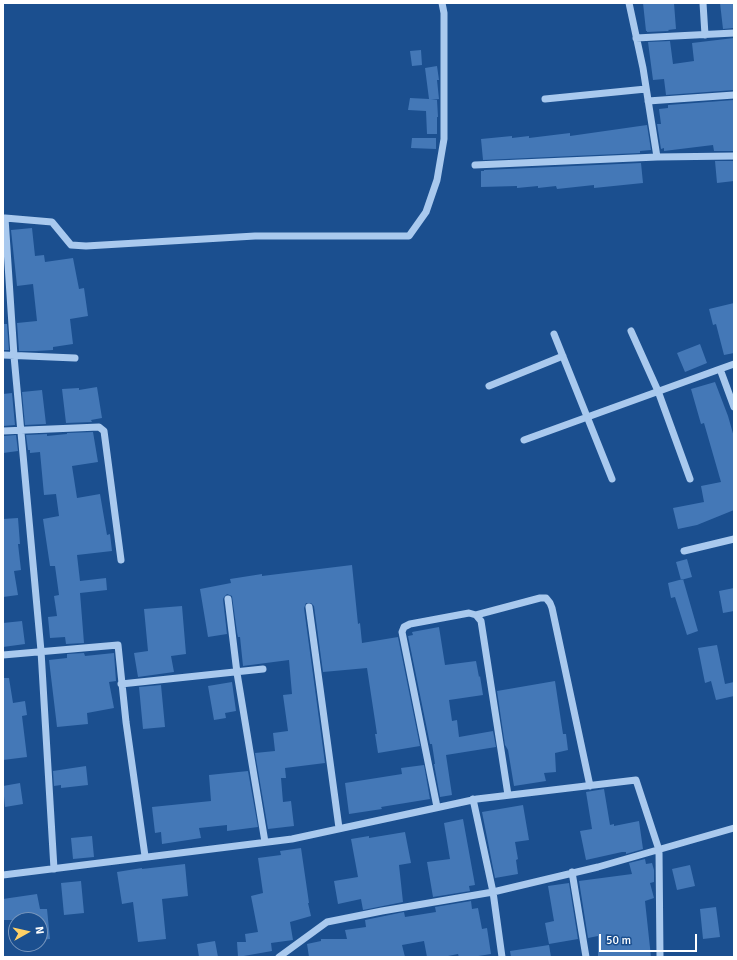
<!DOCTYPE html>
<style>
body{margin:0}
#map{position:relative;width:737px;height:960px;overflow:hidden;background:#1b4f8f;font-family:Signika,sans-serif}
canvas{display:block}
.frame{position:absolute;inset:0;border:4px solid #fff;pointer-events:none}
.north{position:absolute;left:8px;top:912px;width:40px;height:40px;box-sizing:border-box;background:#1b4f8f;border:1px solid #7695bc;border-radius:50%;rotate:82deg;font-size:11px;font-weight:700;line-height:16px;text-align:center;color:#fff}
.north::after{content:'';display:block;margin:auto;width:14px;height:18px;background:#ffd166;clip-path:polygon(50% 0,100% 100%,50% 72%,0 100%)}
.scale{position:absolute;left:599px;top:934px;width:98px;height:18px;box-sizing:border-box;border:2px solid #fff;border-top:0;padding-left:5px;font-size:12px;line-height:14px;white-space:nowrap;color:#fff;-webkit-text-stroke:3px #1b4f8f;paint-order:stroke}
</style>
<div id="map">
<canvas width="737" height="960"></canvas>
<div class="frame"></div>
<div class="north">N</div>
<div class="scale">50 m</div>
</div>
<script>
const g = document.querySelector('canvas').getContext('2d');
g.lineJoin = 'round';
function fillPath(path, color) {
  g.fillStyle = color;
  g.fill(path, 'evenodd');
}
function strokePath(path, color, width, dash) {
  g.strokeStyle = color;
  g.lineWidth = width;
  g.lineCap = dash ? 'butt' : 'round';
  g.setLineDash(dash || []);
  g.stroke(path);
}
fillPath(new Path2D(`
 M643 3H674L676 29 668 30 669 31 647 32V31H646Z
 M720 3H734V28L723 29Z
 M734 38V90L666 95 664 79 653 80 648 42 670 41 673 64 694 61 692 43Z
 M421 50 422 65 412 66 410 51Z
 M437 66 439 80H437L439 99 431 100H437L438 117H437V134H427L426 111 408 110 410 98 429 99 425 68Z
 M734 100V151H714L713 145 664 151V148L661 149 657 124H661L659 109 668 108V105Z
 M647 125 651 150 640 151V153L483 160 481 139 512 136V138L529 136V138L570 133V136Z
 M412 138H436V149L411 148Z
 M715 161H734V181L717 183Z
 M641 163 643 183 594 188V185L557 189 556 186 538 188V186L517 188V186L481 187V171H484V170Z
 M32 228 35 256 44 255 45 262 73 258 79 289 84 288 88 316 70 319 73 344 53 347V350L36 351H19L17 323 37 321 33 284 17 286 11 230Z
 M734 303V353L724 355 716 324 713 325 709 309Z
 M3 324H7L9 350H3Z
 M700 344 707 363 685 372 677 353Z
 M715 382 728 416 734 437V510L697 525 678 529 673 508 704 502 701 486 721 482 704 423 701 424 691 389Z
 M97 387 102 418 91 420 92 422 66 423 62 389 79 388V390Z
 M42 390 46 424 25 425 22 392Z
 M12 393 15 425 3 426V394Z
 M93 432 98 462 72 466 77 498 100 494 107 535 110 534 112 551 77 555 80 581 106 578 107 590 80 593 84 643 66 644 65 637 50 638 48 617 57 616 54 596 59 595 55 566H50L43 519 59 516 56 494 44 495 40 452 30 453V450H28L26 435 47 434V436L67 434V433Z
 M16 435 18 451 3 453V436Z
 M18 518 20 544H18L21 570 14 571 18 595 3 597V519Z
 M687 559 692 577 681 580 676 562Z
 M352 565 358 624 360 623 362 643 398 637 420 746 378 753 375 734H377L367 668 323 672 314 606 311 603H306L304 608 325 763 285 768 286 778H281L283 802 291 801 294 826 268 829 255 753 275 751 273 733 288 731 283 695 292 694 289 660 243 666 240 637H238L237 632 232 596 227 594 224 597 223 599 227 634 208 637 200 589 231 583 230 579 262 574V576Z
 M683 579 698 631 687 635 675 597 671 598 668 583Z
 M734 588V611L723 613 719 591Z
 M182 606 186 654 171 656 174 672 138 677 134 653 148 651 144 609Z
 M22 621 25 644 3 647V623Z
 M439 627 445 665 476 661 479 677 480 676 483 695 449 700 452 721 457 720 459 737 493 731 496 747 446 755 452 795 440 797 434 764H435L432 744H430L408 636 413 635 412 632Z
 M717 645 725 684 734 682V696L716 700 711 681 705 683 698 648Z
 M84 653 85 656 114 653 116 681 109 682 114 708 87 713 88 724 57 727 49 660 67 658V654Z
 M3 678H9L13 703 25 701 27 715 22 716 27 757 3 760Z
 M555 681 563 734H566L568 750 555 753 556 772 544 773 546 781 514 786 508 750 505 745 497 691Z
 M232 682 236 711 225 713 226 718 214 720 208 686Z
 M161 685 165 727 143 729 139 687Z
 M424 765 430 799 381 807 382 809 349 814 345 783 402 774 401 768Z
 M86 766 88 785 61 788V785L54 786 53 771Z
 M248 771 258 827 227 831V825L199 828 201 838 162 844 161 832 155 833 152 807 211 801 209 775Z
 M20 783 23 804 5 807 3 786Z
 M604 789 610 825 614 824V826L639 821 643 849 626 854V852H622L586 860 580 831 592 829 586 792Z
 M523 805 529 840 515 842 518 859 516 860 518 874 495 878 482 812Z
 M463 819 475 885 469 886 470 891 433 897 427 862 450 859 444 823Z
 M405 832 411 863 399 865 403 902 363 910 361 899 338 904 334 881 358 877 351 839 369 836V838Z
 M92 836 94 857 73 859 71 838Z
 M301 848 309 903H308L311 916 290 922 293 940 271 943 272 951 238 957 237 942H246L245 934 258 932 251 896 263 893 258 858 281 855 280 851Z
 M645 859 646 864 652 863 654 870V882L650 883 654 898 645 901 651 957H598V936L588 938 579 881 632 874 629 863Z
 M185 864 188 896 162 899 166 939 138 942 133 902 122 904 117 872 142 868V869Z
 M690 865 695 886 677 890 672 869Z
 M81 881 84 913 64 915 61 883Z
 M569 883 578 939 549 944 545 923 554 921 548 886Z
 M37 894 40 909H47L50 939 40 940V920H3V899Z
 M471 901 472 909 478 908 482 929 487 928 491 954 472 957H459L458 954 443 957H427L424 941 402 945 405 957H309L307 944 321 941V939H347L345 930 366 927 365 920 404 912 405 917 436 912 435 907Z
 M716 907 720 937 703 939 700 909Z
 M215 941 218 957H199L197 944Z
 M549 945 551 957H511L510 951Z`), '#4478b7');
strokePath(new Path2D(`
 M629 3 643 68 657 157
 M703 3 705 35
 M636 38 734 33
 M545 99 646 89
 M648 101 734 95
 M475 165 657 157 734 156
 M3 218H5L14 356 41 651 54 869
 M5 218 52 222 71 245 86 246 255 236H409L426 212 437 180 444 139V13L442 3
 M631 331 658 391 690 479
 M554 334 612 479
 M3 355 75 358
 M734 364 720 369 734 407
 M489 386 563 356
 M3 431 99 427 104 431 121 560
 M524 440 720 369
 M684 551 734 539
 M228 599 237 673 265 842
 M309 607 339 828
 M476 615 540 598H546L550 603 552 608 590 786
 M3 655 118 645 126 722 145 856
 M121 684 263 669
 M473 799 493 892 502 957
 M437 807 402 632 404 627 410 624 469 613 476 615 481 621 508 795
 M572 872 586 957
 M3 875 292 839 477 799 636 780 659 850 660 957
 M279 957 327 922 382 911 493 892 598 867 734 828`), '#a9c9ee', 7);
</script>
